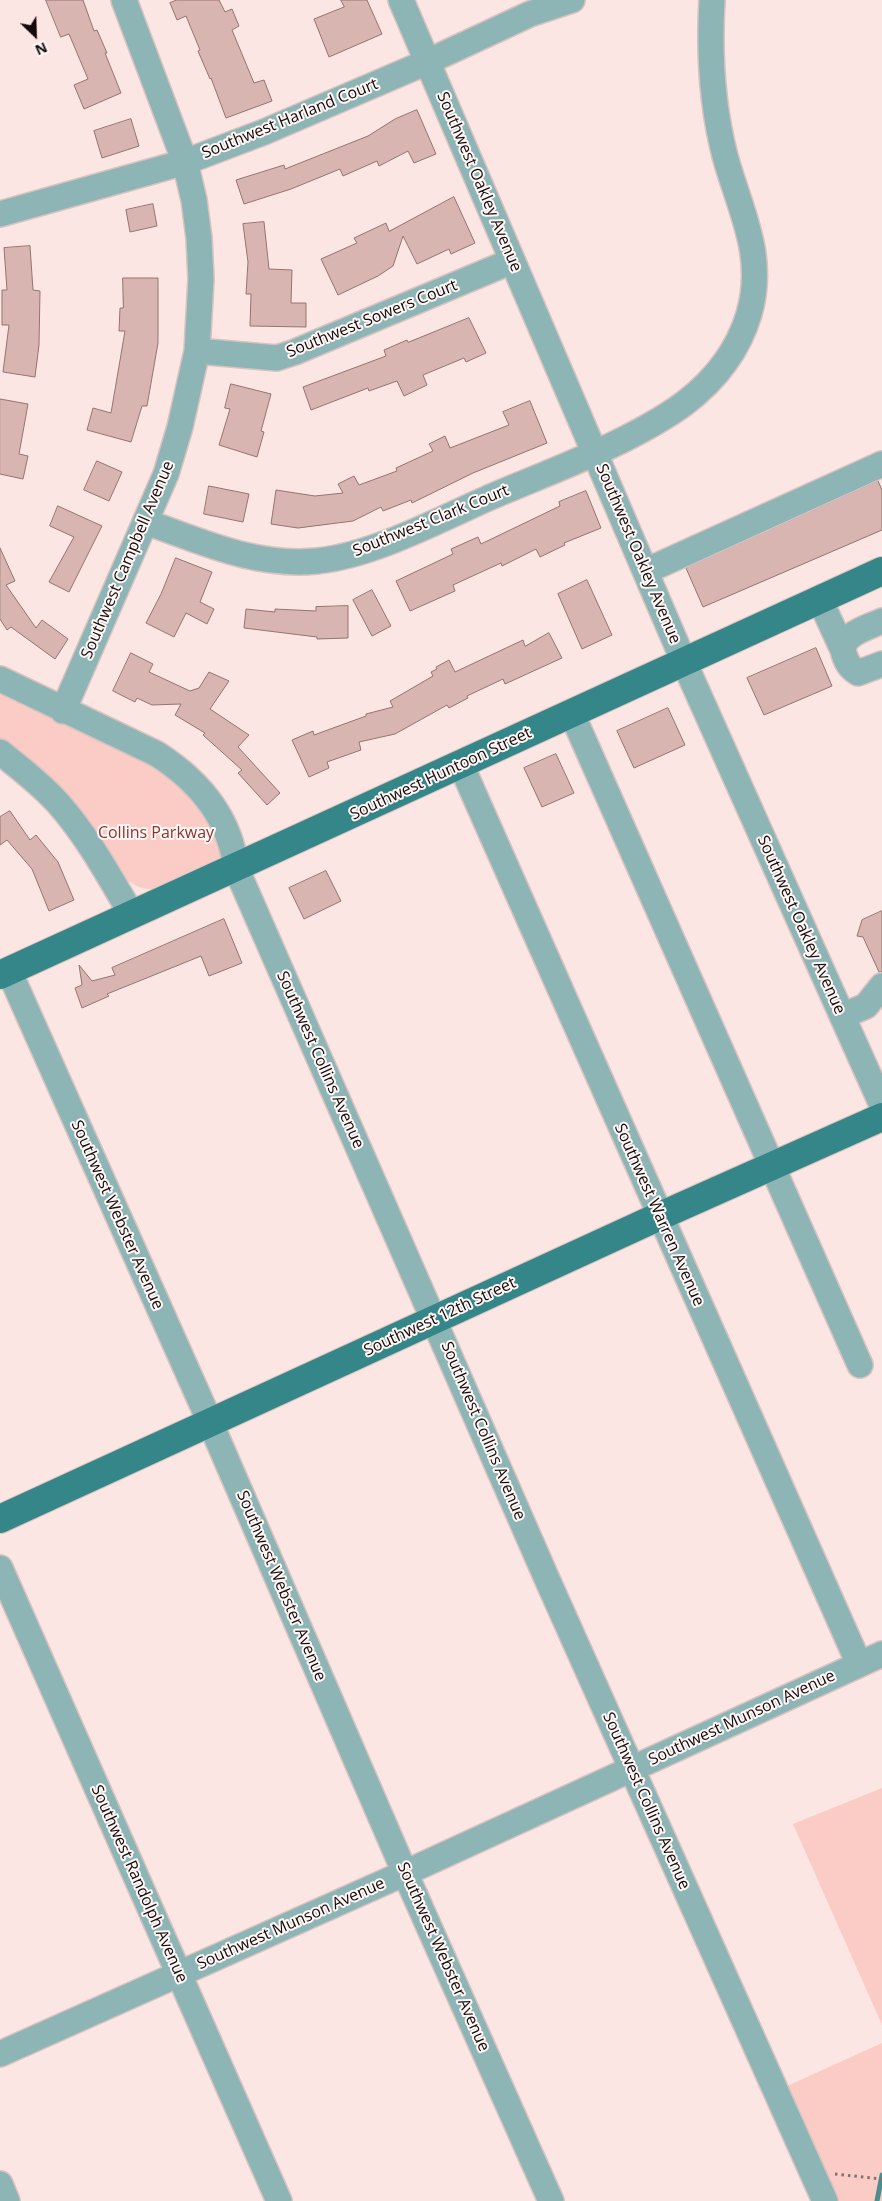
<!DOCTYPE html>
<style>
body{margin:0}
#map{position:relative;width:882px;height:2201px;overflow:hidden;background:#fce6e3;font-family:"Open Sans",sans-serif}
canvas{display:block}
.north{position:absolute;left:10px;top:10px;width:50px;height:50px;-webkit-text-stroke:4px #fef7f6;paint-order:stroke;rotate:156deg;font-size:14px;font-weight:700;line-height:20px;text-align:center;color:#150a09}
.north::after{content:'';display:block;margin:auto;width:18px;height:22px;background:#150a09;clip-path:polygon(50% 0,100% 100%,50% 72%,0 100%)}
</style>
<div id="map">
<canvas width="882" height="2201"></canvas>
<div class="north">N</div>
</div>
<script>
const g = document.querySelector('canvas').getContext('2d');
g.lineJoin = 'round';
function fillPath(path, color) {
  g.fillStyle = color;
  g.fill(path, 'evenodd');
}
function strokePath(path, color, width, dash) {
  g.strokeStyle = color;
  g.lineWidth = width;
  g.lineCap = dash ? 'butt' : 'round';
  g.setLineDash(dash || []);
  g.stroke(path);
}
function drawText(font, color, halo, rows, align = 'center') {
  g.font = font + ' "Open Sans",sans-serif';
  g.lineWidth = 4;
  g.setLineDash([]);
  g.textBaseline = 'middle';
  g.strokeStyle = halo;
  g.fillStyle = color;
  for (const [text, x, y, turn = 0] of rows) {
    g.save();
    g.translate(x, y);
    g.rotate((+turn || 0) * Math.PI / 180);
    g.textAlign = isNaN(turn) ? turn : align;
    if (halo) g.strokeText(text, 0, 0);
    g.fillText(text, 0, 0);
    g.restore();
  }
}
fillPath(new Path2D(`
 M0 691 23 705 119 746 180 780 218 834 223 854 216 863 155 889C141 890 133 885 122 876L37 770 0 740Z
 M882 1788V2025L793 1824Z
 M882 2043V2201H837L785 2087Z`), '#faccc5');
strokePath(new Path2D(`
 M877 2201 882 2175`), '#4c8d8e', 5);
const building = new Path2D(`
 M46 0H83L94 31 97 30 107 53H105L121 93 84 109 74 85 88 79 69 34 61 37Z
 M177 0H219L225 12 232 9 239 26 232 30 254 83 264 80 272 101 226 118 211 78 210 79 198 51 200 50 186 16 177 20 170 3Z
 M341 0H367L382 34 329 57 314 19 344 7Z
 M417 110 436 154 414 163 408 151 379 166 377 161 343 176 340 169 291 189 244 204 236 180 284 165 285 169 368 136 395 119Z
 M131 119 139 146 102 158 94 131Z
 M454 197 475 243 451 254 449 249 417 264 403 236 393 266 378 276 338 295 321 259 357 243 354 238 386 223 389 231Z
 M153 204 157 226 130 232 126 210Z
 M264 222 269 269 292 270 291 303H306V327L250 326 251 294H246L248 262 243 224Z
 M30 246 33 290 40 291 39 345 35 377 3 372 9 325H2V290H7L4 248Z
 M123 278H158V343L147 406H142L131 442 87 430 93 408 111 413 125 331H119L120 308H123Z
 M469 318 486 353 466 362 464 358 423 375 427 385 404 396 397 381 369 391 368 388 311 410 303 387 386 356 384 350 407 340 408 342Z
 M231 384 271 394 261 431 264 432 257 457 219 445 230 409 225 408Z
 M0 399 28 404 19 454 28 456 23 479 0 474Z
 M530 401 547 443 473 473 412 503 411 500 383 511 381 507 353 521 298 528 271 524 276 490 315 496 343 493 338 484 354 476 359 485 397 471 396 468 433 451 429 444 445 436 450 448 509 425 503 412Z
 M97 461 122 472 109 501 84 490Z
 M878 481 882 490V530L703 607 686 568Z
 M209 486 249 494 243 522 204 514Z
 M586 491 601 528 564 543 565 545 540 557 536 549 502 566 501 563 453 585 455 591 410 611 396 581 453 554 451 549 478 537 481 544 560 506 559 502Z
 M58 506 102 526 69 592 49 582 74 537 50 526Z
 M0 548 15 581 6 585 36 628 42 620 68 639 55 659 11 627 7 630 0 619Z
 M176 558 212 572 200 602 214 609 207 624 186 613 174 637 146 623 161 594Z
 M587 580 612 635 582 649 558 594Z
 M372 590 391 626 372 636 353 600Z
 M348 606V638L317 639V637L244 628 246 609 275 612V609L316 611V607Z
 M549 633 562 658 505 684 503 679 467 696 468 698 449 708 447 705 395 734 359 742 361 750 327 762 329 768 309 777 292 740 313 731 314 735 366 716V714L393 707 390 701 433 676 431 672 437 669 436 667 449 660 455 672 523 640 525 646Z
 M816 648 832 686 764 715 747 678Z
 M131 653 153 664 149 672 190 691 199 688 209 672 229 681 210 709 249 735 238 747 280 793 267 805 238 773 242 770 203 735 205 733 175 715 181 704 152 705 137 698 135 702 113 691Z
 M668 708 685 745 634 768 617 731Z
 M556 754 574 793 542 807 524 768Z
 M10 811 30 840 36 835 58 862 74 900 49 911 32 869 7 840 0 845V817Z
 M326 871 341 901 304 919 289 888Z
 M882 911V972H879L863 937 857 936 862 920Z
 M224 919 242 963 209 976 201 956 107 994 109 996 82 1008 75 988 82 985 79 965 92 981 115 975 112 968Z`);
fillPath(building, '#d8b5b0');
strokePath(building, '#947470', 1);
const minor = new Path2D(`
 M401 0 684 662 882 1105
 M0 214 185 162 264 132 427 62 530 14 572 0
 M197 351 277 358 295 352 512 261
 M146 522C203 542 255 567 317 561 375 555 440 519 493 496 554 470 632 442 685 403 715 380 738 351 749 314 766 255 740 211 725 156 712 106 709 52 712 0
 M646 571 882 464
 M820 600 843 650
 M882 621C869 627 838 635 844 654 847 663 850 668 858 673L882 664
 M0 679 157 754C199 781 230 817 236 868L547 1579 825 2201
 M63 711 166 474 180 427 197 351 201 279 199 238 194 200 185 162 124 0
 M572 714 860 1365
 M0 752C20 768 41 784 58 803 88 837 109 876 132 915
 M461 765 859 1664
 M9 971 210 1422 405 1873 551 2201
 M842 1016 866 1006 882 986
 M0 1568 279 2201
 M0 2054 405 1873 882 1654
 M0 2184 7 2201`);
const major = new Path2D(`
 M0 975 882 571
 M0 1519 660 1216 882 1117`);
strokePath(minor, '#d7c3c0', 28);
strokePath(major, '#d7c3c0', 30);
strokePath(new Path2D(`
 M835 2174 882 2179`), '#827270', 3, [2.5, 4]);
strokePath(minor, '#8eb5b5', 25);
strokePath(major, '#348688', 28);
drawText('16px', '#150a09', '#fef7f6', [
 ["Southwest Harland Court",290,119,-22],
 ["Southwest Oakley Avenue",479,182,67],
 ["Southwest Sowers Court",372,319,-22],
 ["Southwest Clark Court",431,521,-22],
 ["Southwest Oakley Avenue",638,554,67],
 ["Southwest Campbell Avenue",128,560,-67],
 ["Southwest Huntoon Street",441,774,-25],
 ["Southwest Oakley Avenue",801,925,66],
 ["Southwest Collins Avenue",320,1060,66],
 ["Southwest Webster Avenue",117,1215,66],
 ["Southwest Warren Avenue",659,1215,66],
 ["Southwest 12th Street",440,1317,-25],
 ["Southwest Collins Avenue",483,1431,67],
 ["Southwest Webster Avenue",281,1586,67],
 ["Southwest Munson Avenue",742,1718,-25],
 ["Southwest Collins Avenue",646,1801,66],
 ["Southwest Randolph Avenue",139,1884,66],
 ["Southwest Munson Avenue",291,1924,-24],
 ["Southwest Webster Avenue",443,1957,66]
]);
drawText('16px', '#8c332d', '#fef7f6', [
 ["Collins Parkway",156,833]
]);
</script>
